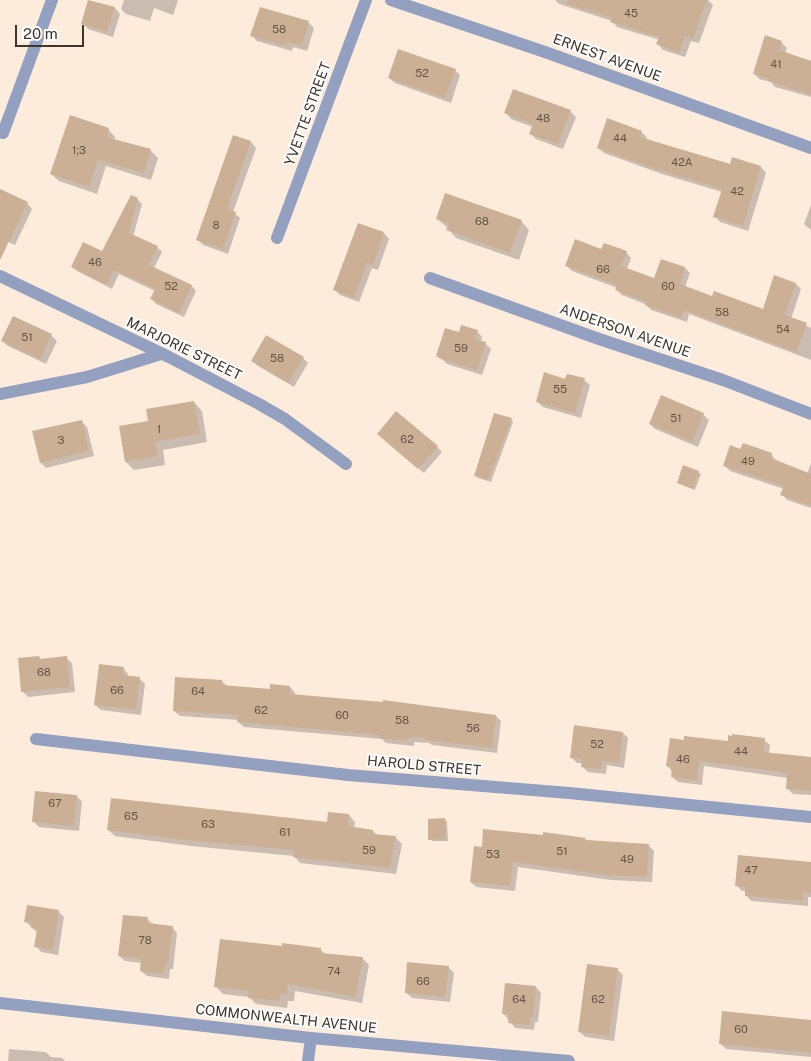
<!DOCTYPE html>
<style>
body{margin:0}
#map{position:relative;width:811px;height:1061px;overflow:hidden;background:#fdecdc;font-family:"Public Sans",sans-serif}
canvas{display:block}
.scale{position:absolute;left:15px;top:25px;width:69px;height:22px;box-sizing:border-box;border:2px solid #40352a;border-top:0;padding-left:6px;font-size:15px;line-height:18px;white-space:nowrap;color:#40352a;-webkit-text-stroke:4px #fff;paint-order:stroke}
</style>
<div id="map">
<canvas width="811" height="1061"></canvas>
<div class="scale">20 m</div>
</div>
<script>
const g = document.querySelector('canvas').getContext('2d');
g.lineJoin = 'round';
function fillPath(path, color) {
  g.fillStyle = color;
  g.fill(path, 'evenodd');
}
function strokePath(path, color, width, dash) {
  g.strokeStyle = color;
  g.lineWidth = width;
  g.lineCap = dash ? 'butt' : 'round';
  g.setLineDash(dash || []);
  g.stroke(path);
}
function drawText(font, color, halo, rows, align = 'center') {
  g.font = font + ' "Public Sans",sans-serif';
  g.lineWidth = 4;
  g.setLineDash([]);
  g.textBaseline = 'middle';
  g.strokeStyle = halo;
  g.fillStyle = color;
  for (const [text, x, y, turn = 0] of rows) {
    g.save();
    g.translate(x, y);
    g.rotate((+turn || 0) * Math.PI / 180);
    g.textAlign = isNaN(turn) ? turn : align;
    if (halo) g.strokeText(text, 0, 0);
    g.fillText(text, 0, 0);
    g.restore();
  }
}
fillPath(new Path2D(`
 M124 0H178L173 15 154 8 150 21 126 14 121 9Z
 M555 0H708L713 5 699 43 691 41 685 57 663 50 658 44 660 40 617 27 612 21 559 4Z
 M89 1 115 8 120 14 113 37 88 29 82 23Z
 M261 8 309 23 314 28 307 51 293 47 292 51 257 41 252 36Z
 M781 42 787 48 785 53 811 61V97L775 87 771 82 759 79 754 73Z
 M455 70 460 75 451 103 395 83 389 78Z
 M570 111 576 117 563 149 536 139 531 134 533 127 511 119 506 113Z
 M108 129 115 137 114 140 150 150 158 158 151 180 106 166 97 194 59 181 51 174Z
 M641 132 647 137 646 140 731 166 761 167 766 173 748 231 720 222 715 216 722 192 662 174 604 153 598 148Z
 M234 137 251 142 256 148 233 212 240 218 228 254 203 245 198 240Z
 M0 198 27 203 32 209 15 245 0 238Z
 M137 199 142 204 133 237 157 247 162 252 154 268 192 286 196 291 184 317 156 304 152 299 155 291 119 274 112 289 77 271 72 267 102 252Z
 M811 205V230L804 224Z
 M437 219 521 221 529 230 519 260 456 238 448 229V228Z
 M384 233 389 239 378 270 372 268 359 302 340 295 335 290Z
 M602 251 626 252 631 258 627 269 655 280 662 260 685 268 690 273 685 287 713 298 764 310 775 277 796 284 801 289 791 319 811 328V360L689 314 687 322 651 310 645 304 622 295 617 290V288L572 271 566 265Z
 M14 317 51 335 57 341 46 364 8 346 2 341Z
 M477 331 482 337 481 342 485 343 491 349 482 375 447 364 438 355 459 334Z
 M303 358 308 363 294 387 258 366 253 361Z
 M566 380H584L590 385 581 418 543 407 537 401Z
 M194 402 202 411 207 442 163 450 165 465 134 470 126 462 149 422Z
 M703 414 709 420 698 447 655 429 650 424Z
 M511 419 513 422 491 482 478 478 476 475Z
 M81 421 87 427 94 456 46 468 41 463Z
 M384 440 437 447 442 452 424 473Z
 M741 450 771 454 776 461 807 474 811 463V508L787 500 782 494 784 489 730 471 724 465Z
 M698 472 701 474 695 490 678 483Z
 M39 657 42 660 66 658 72 663 75 692 28 697 22 691Z
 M123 668 128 674V677L139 678 145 684 141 715 101 710 95 705Z
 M222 681 227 686 271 691 290 687 295 693V696L496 716 501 721 497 753 432 745 429 743 414 742V746L386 743 382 739 244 727 238 722 239 720 180 716 174 711Z
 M623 733 628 738 624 768 607 765 606 774 588 772 582 766 583 763H577L571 757Z
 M764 740 770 745 769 754 811 758V795L793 794 787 788 788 778 704 766 702 785 678 782 672 777 673 772 667 766 729 742Z
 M76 796 82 801 79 831 39 827 34 822Z
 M349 815 355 822 354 828 373 831 378 836 396 838 402 844 396 874 300 863 294 856 191 846 115 836 108 830 328 823Z
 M445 819 447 822 448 841H432L430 839Z
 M544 836 649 846 654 851 652 882 611 880 518 867 515 891 476 887 471 882 483 848Z
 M811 863V897H808V906L751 901 746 895V891H742L736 885Z
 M59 912 64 917 58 955 41 952 36 946 38 933 26 922Z
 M147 919 153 924 172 927 177 933 173 969H170L169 979 147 976 141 971 142 963 125 961 119 956Z
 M320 949 325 954 362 958 369 965 362 1003 295 991 294 1001H288L287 1008 256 1004 249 997 223 994 216 987Z
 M448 967 454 973 450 1002 412 998 406 992Z
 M617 969 623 975 614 1041 585 1037 579 1031Z
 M536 987 541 993 538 1022H535L534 1030 515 1028 503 1013Z
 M811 1021V1057L726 1049 720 1043Z
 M9 1049 46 1052 51 1057 62 1058 65 1061H8Z`), '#0003');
fillPath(new Path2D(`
 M88 0 115 7 107 32 81 24Z
 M568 0H707L693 39 685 36 679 53 656 44 659 37 610 22 612 18 567 4Z
 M260 7 309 21 302 46 288 42 287 46 250 36Z
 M765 35 782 41 779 50 811 61V95L768 81 769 79 753 74Z
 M398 49 456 69 445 98 388 78Z
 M513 89 571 110 558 144 529 134 533 124 504 113Z
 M70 115 109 128 106 137 151 149 144 173 98 160 89 187 50 174Z
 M607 118 642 131 640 137 730 164 732 157 761 166 743 226 713 217 722 189 655 169 597 148Z
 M233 135 251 141 227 209 236 212 223 249 196 240Z
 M0 189 28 202 0 260Z
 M445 193 522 220 510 253 446 230 449 224 436 219Z
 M131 195 138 198 129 233 158 246 149 265 192 285 179 313 150 299 155 289 114 270 107 285 71 267 83 242 102 251Z
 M358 223 384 232 373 265 367 263 354 298 333 290Z
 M575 239 601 249 604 243 627 251 621 266 654 278 661 259 685 267 680 284 712 296 714 291 763 309 774 275 796 283 785 315 807 323 796 352 684 310 681 318 645 305 646 302 615 290 617 285 565 266Z
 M13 316 52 334 40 360 1 341Z
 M461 325 478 330 475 339 486 342 477 370 441 359 436 356 445 328 459 332Z
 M266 335 304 357 288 383 251 361Z
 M544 372 565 379 567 374 585 378 575 413 536 402Z
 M661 395 704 413 692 442 649 424Z
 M194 401 200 434 155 442 158 456 125 462 119 426 148 421 146 409Z
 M396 411 438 446 418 469 377 434Z
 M494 413 512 418 488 480 474 476Z
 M82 420 89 451 40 463 32 431Z
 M743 443 772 453 771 458 811 474V506L780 495 784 486 723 466 730 445 740 449Z
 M683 465 699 471 693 489 677 483Z
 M39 656 40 659 67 656 70 687 21 692 18 658Z
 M99 664 124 667 123 675 140 677 136 710 94 705Z
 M175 677 222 680V685L270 689V684L290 686V694L383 702V700L496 715 492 748 425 740V738L409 737 408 741 379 738V735L237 722 238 715 173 711Z
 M574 725 623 732 619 763 602 761 601 769 581 767 582 759 570 758Z
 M732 734 765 738 763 752 811 757V791L786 789 787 773 699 761 697 781 671 777 672 767 666 766 670 738 684 740V736L728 741V735L732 736Z
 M35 791 77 795 74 826 32 822Z
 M111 798 327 822 328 812 349 814 348 826 373 830V834L396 836 390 868 293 857 294 850 184 840 107 830Z
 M445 818 446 839 428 840V819Z
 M483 829 543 835V832L586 838 585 840 649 844 647 877 605 875 513 862 510 886 470 882 474 846 482 847Z
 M738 855 811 862V893L803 892V901L745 896V887L735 886Z
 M27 905 59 910 53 950 34 947 37 929 31 928 32 923 24 922Z
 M123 915 148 917 147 923 173 926 168 964H165L164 974 140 971 141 959 118 956Z
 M220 939 282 946V943L321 948V953L363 957 355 997 288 984 287 995 281 994 280 1001 248 998V991L214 987Z
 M407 962 449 966 445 997 405 993Z
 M587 964 618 968 609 1036 578 1032Z
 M505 983 536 986 533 1017H530L529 1025 508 1023 509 1014H502Z
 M722 1011 811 1020V1053L719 1044Z`), '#cbb095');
strokePath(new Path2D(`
 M391 0 545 52 811 148
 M3 133 52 0
 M277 238 366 0
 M0 276 169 357 259 404 285 419 346 464
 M430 278 599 339 723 380 811 414
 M0 394 87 377 161 354
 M36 739 348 775 569 793 811 817
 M308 1061 311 1038`), '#94a0bf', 12);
strokePath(new Path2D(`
 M0 1003 311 1038 569 1061`), '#94a0bf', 12);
drawText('11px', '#635445', null, [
 ["45",631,14],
 ["58",279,30],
 ["41",776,65],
 ["52",422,74],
 ["48",543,119],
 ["44",620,139],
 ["1;3",79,151],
 ["42A",682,163],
 ["42",737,192],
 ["68",482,222],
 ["8",216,226],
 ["46",95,263],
 ["66",603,270],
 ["52",171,287],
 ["60",668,287],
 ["58",722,313],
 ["54",783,330],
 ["51",27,338],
 ["59",461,349],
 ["58",277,359],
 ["55",560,390],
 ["51",676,419],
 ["1",159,430],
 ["62",407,440],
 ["3",61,441],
 ["49",748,462],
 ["68",44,673],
 ["66",117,691],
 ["64",198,692],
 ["62",261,711],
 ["60",342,716],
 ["58",402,721],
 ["56",473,729],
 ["52",597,745],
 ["44",741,752],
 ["46",683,760],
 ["67",55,804],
 ["65",131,817],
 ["63",208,825],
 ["61",285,833],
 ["59",369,851],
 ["51",562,852],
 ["53",493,855],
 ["49",627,860],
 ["47",751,871],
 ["78",145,941],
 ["74",334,972],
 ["66",423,982],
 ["64",519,1000],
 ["62",598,1000],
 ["60",741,1030]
]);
drawText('14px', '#40352a', '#fff', [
 ["ERNEST AVENUE",607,58,20],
 ["YVETTE STREET",308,114,-70],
 ["ANDERSON AVENUE",625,331,19],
 ["MARJORIE STREET",184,349,26],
 ["HAROLD STREET",424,766,5],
 ["COMMONWEALTH AVENUE",286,1019,6]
]);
</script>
